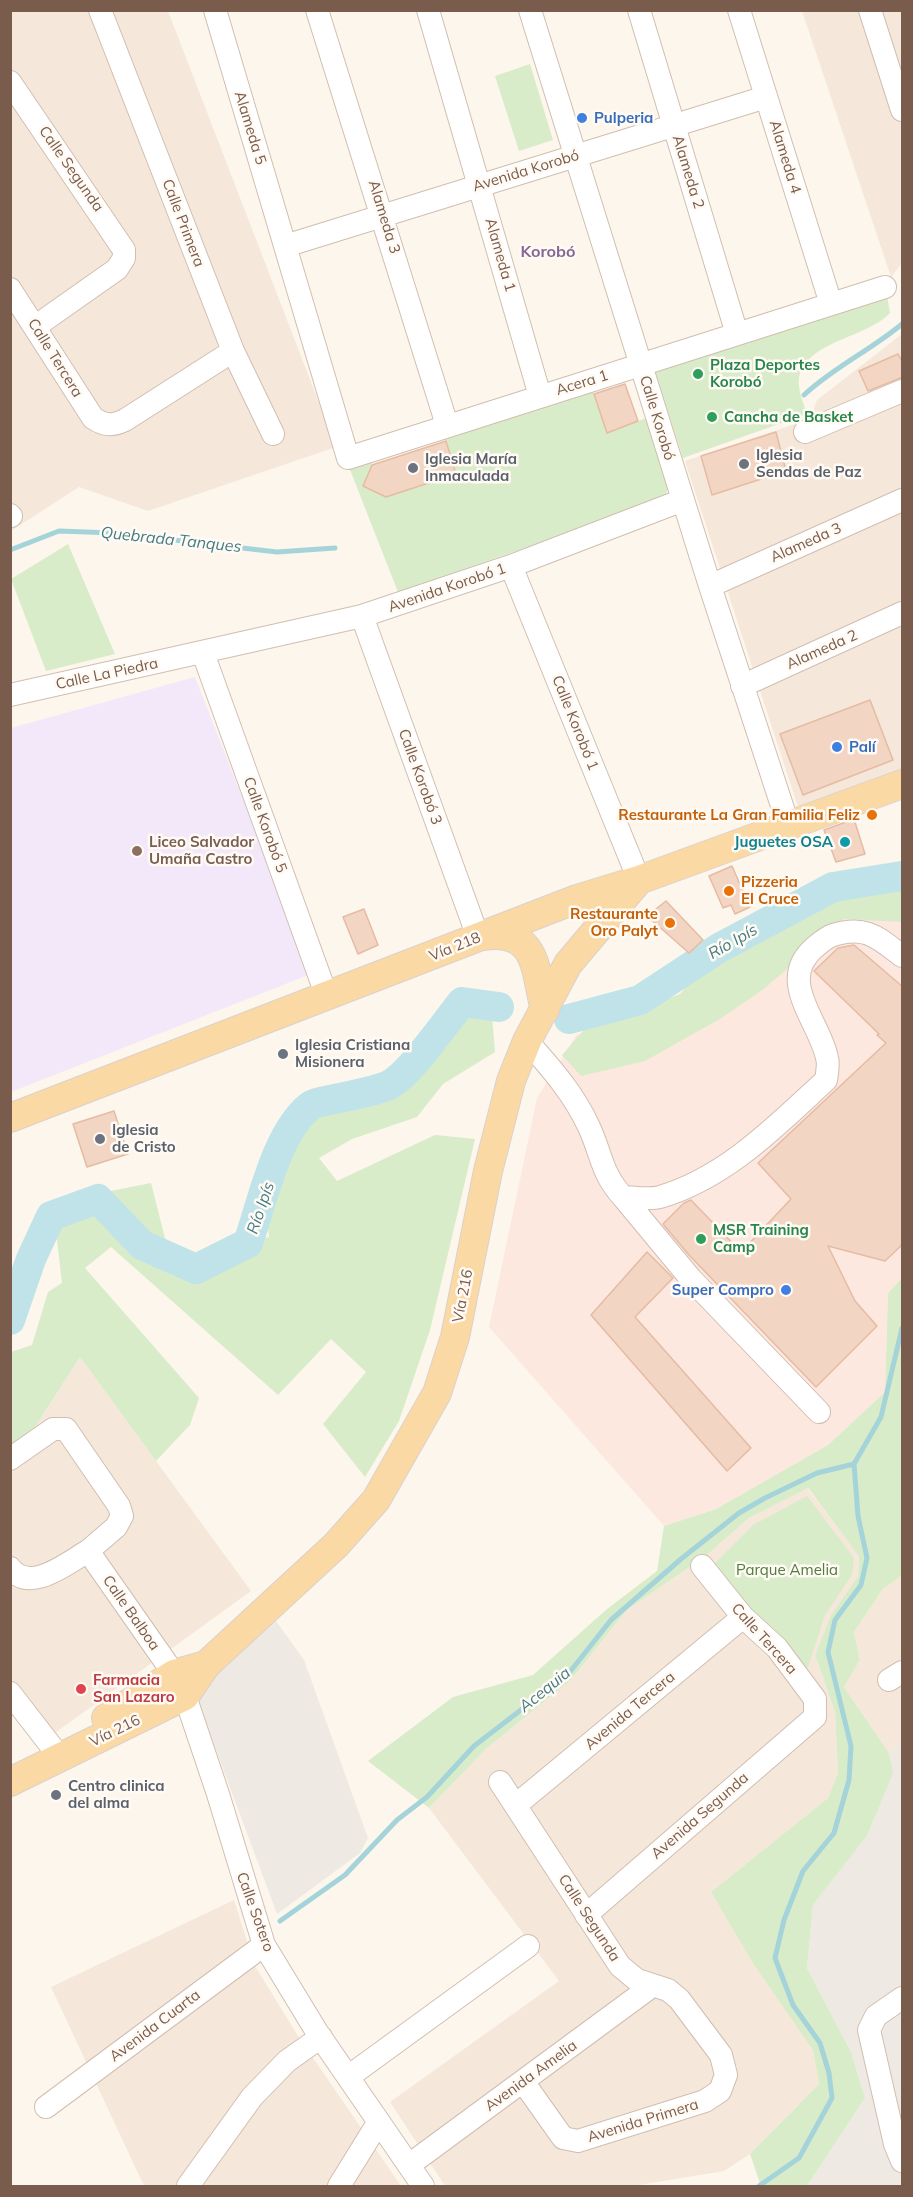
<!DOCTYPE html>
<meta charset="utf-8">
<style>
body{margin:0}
#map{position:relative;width:913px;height:2197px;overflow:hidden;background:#fdf6ec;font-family:Mulish,sans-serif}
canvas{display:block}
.frame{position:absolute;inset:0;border:12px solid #7a5c4d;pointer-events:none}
</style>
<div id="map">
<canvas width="913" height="2197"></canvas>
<div class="frame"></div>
</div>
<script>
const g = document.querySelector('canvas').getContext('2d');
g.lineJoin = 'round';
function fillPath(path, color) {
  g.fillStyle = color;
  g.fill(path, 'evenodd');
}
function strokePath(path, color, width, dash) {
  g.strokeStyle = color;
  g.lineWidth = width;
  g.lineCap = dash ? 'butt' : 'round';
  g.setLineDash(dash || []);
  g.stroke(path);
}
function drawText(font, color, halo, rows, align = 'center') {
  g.font = font + ' Mulish,sans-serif';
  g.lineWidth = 5;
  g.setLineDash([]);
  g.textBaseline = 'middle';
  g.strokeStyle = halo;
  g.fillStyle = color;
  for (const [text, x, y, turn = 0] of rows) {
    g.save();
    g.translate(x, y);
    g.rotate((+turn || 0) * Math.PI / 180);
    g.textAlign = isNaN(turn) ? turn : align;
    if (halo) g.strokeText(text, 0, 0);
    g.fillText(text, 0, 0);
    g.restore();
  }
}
fillPath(new Path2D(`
 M11 11H168L336 447 148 511 79 487 11 531Z
 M802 11H902V263L891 277Z
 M902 334V774L798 807 685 461 810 419 817 400Z
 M80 1357 251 1591 55 1733 11 1680 10 1446 28 1438Z
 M807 1488 859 1555 858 1576 831 1615 815 1655 835 1712 838 1773 828 1798 711 1892 813 2050 819 2084 750 2154 724 2171 633 2186H445L390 2102 559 1981 429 1808 487 1748 570 1681 627 1610 707 1555 749 1518Z
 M902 1575V1745L889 1753 844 1687 860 1660 854 1632 883 1589Z
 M234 1900 255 1966 298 2036 401 2186H144L51 1987Z`), '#f5e8da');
fillPath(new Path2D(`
 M902 897V1278L888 1293 885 1392 828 1445 716 1509 664 1526 489 1327 537 1098 577 1034 638 1040 824 916Z`), '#fde8e0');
fillPath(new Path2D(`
 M276 1621 304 1660 368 1838 360 1853 277 1914 196 1696 213 1674Z
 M902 1745V2186H807L865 2098 851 2052 807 1968 813 1905 867 1836 892 1773 889 1753Z`), '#efe9e4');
fillPath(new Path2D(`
 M195 677 311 974 11 1092V728Z`), '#f3e8fa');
fillPath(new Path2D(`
 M530 64 553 140 519 151 495 76Z
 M886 290 890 313C867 338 806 341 799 378 797 389 804 404 807 414L683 458 652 363Z
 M591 385 607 432 647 418 669 487 663 500 398 592 347 462ZM444 436 456 474 386 497 363 486 373 461Z
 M68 544 115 654 46 671 11 579Z
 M895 876H902V922L844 919 765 988 720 1019 645 1061 581 1076 562 1055 589 1024 626 1015 680 994 719 948 833 887Z
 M462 1011 492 1016 495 1052 443 1084 417 1117 352 1139 319 1158 337 1181 435 1135 475 1139 430 1330 399 1421 365 1477 323 1424 366 1372 331 1339 278 1395 111 1247 85 1268 199 1398 190 1425 156 1461 80 1357 28 1438 11 1446V1352L32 1345 48 1292 62 1283 56 1232 85 1201 111 1191 151 1183 168 1250 210 1256 269 1237 263 1180 264 1147 360 1096 391 1084 440 1055Z
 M902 1278V1575L883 1589 854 1632 860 1660 844 1687 889 1753 893 1773 867 1836 813 1905 807 1968 851 2052 865 2098 807 2186H761L750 2154 819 2084 813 2050 753 1963 711 1892 828 1798 838 1773 835 1712 815 1655 831 1615 858 1576 859 1556 808 1488 749 1518 707 1555 627 1610 570 1681 487 1748 429 1808 368 1761 453 1697 533 1675 607 1609 657 1571 664 1526 716 1509 828 1445 885 1392 888 1293Z
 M807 1496 854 1558 852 1575 825 1615 806 1673 750 1613 714 1564 753 1525Z`), '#d8ecc9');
strokePath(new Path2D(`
 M804 395C834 367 871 350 902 324
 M10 550 59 531 113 533 277 552 335 548
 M280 1921 345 1875 397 1820 427 1797 474 1746 569 1673 611 1620 681 1559 739 1513 765 1498 817 1473 854 1464
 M759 2186 799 2158 832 2098 829 2073 820 2043 793 2005 775 1958 784 1920 803 1871 834 1833 849 1780 851 1746 828 1652 835 1620 861 1585 867 1558 858 1516 854 1464 881 1417 902 1328`), '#a5d3da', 5);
strokePath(new Path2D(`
 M569 1019 640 1000 719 948 833 887 902 876
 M10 1320 31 1259 51 1216 98 1199 142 1245 196 1269 248 1243C262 1203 276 1133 310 1106 318 1100 371 1094 389 1085 411 1073 445 1023 462 1002L499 1007`), '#bfe3e8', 30);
const building = new Path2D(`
 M898 354 903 363V377L868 391 859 371Z
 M625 384 638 421 607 433 594 394Z
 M776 432 786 471 712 495 701 456Z
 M446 441 456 474 386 497 363 486 372 465Z
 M870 700 893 760 803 795 780 734Z
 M854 819 865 854 836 862 824 830Z
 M732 866 750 907 735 914 731 905 723 908 709 876Z
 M666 901 703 940 689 953 647 916Z
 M364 909 378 945 358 954 343 917Z
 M854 945 903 987V1244L885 1261 828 1246 855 1301 877 1326 816 1387 689 1255 663 1224 684 1203 691 1200 741 1252 791 1199 758 1163 886 1043 877 1035 879 1034 814 971 838 948Z
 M114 1111 128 1154 87 1167 73 1124Z
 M647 1252 673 1278 635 1317 751 1448 727 1471 591 1315Z`);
fillPath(building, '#f3d5c3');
strokePath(building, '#e6bba3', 1.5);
const minor = new Path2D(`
 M100 10 233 351 273 434
 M215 10 348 458 885 287
 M317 10 447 425
 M428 10 540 396
 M530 10 710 586 788 824
 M639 10 737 334
 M739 10 831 304
 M870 10 902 110
 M10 82 124 250V258L117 269 36 326
 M285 246 766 97
 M10 289 93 418C105 426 113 426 125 420L233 351
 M805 432 902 391
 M10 515 11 516
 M511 566 639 880
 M710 586 902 500
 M362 616 478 937
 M203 653 327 997
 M742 686 902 613
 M10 695 362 616 511 566 683 500
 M527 1041C551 1068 574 1094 589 1127 602 1155 601 1173 623 1197 634 1197 649 1200 660 1197 727 1177 776 1126 826 1080 827 1073 829 1064 827 1058 820 1022 776 981 814 948 820 943 825 938 833 935 866 925 877 937 902 956
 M623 1197 691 1279 819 1412
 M10 1459 53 1429H66L119 1506 122 1516 116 1527 88 1551
 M10 1568C30 1594 67 1563 88 1551L174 1674 185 1696 218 1794 264 1945 317 2032 423 2186
 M889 1680 902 1672
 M10 1693 55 1751
 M500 1782 620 1966 637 1980 668 1990 679 1999 721 2055 726 2075 720 2091 705 2101 578 2141 563 2138 524 2083
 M516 1805 743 1617
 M586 1915 815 1717V1699L777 1648 743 1617 702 1566
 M902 1998 876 2016 869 2030 895 2144 902 2161
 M348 2077 528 1946
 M46 2107 264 1945
 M409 2165 652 1986
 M188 2186 252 2097 287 2061 321 2037
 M339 2186 378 2123`);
const major = new Path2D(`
 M484 936C539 928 535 973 545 1010
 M10 1118 577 899 639 880 902 784
 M106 1718 174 1674 206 1665
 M10 1782 185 1696 206 1665 336 1545 376 1500 437 1393 455 1337 488 1171 511 1081 527 1041 568 964 639 880`);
strokePath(minor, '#d1beb0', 24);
strokePath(major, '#dad1cd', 30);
strokePath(minor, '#fff', 22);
strokePath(major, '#fbd9a5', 28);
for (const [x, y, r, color] of [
 [582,118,6,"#3f7fe0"],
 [698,374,6,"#2e9e5b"],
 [712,417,6,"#2e9e5b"],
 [744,464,6,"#6b7280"],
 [413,468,6,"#6b7280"],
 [837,747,6,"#3f7fe0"],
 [872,815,6,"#e8710a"],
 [845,842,6,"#0f9aa8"],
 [137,851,6,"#8d6e63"],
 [729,891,6,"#e8710a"],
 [670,923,6,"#e8710a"],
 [283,1054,6,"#6b7280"],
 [100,1139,6,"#6b7280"],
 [701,1239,6,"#2e9e5b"],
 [786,1290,6,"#3f7fe0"],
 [81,1689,6,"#e0444e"],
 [56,1795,6,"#6b7280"]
]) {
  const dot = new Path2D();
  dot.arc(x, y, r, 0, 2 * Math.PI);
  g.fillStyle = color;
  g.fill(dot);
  strokePath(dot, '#fffaf3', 2);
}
drawText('bold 15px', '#366cbe', '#fffaf3', [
 ["Pulperia",594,118],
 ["Palí",849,747],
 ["Super Compro",774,1290,"right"]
], 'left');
drawText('15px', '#7a5c4d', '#fffaf3', [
 ["Alameda 5",250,128,73],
 ["Alameda 4",785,157,73],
 ["Calle Segunda",71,169,55],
 ["Avenida Korobó",526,171,-17],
 ["Alameda 2",688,172,73],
 ["Alameda 3",384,217,73],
 ["Calle Primera",183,223,69],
 ["Alameda 1",500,255,74],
 ["Calle Tercera",55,358,58],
 ["Acera 1",582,383,-17],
 ["Calle Korobó",657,418,73],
 ["Alameda 3",806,543,-24],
 ["Avenida Korobó 1",447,588,-19],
 ["Alameda 2",822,650,-24],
 ["Calle La Piedra",107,674,-12],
 ["Calle Korobó 1",575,723,68],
 ["Calle Korobó 3",420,777,70],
 ["Calle Korobó 5",265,825,70],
 ["Vía 218",455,947,-22],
 ["Vía 216",463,1296,-79],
 ["Calle Balboa",131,1613,55],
 ["Calle Tercera",764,1639,48],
 ["Avenida Tercera",630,1711,-40],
 ["Vía 216",115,1731,-26],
 ["Avenida Segunda",700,1816,-41],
 ["Calle Sotero",255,1912,70],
 ["Calle Segunda",589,1918,57],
 ["Avenida Cuarta",155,2026,-37],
 ["Avenida Amelia",531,2076,-36],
 ["Avenida Primera",643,2121,-17]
]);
drawText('bold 15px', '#27864d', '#fffaf3', [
 ["Plaza Deportes",710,365],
 ["Korobó",710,382],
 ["Cancha de Basket",724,417],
 ["MSR Training",713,1230],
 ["Camp",713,1247]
], 'left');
drawText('bold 15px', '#5b616d', '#fffaf3', [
 ["Iglesia",756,455],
 ["Sendas de Paz",756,472],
 ["Iglesia María",425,459],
 ["Inmaculada",425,476],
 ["Iglesia Cristiana",295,1045],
 ["Misionera",295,1062],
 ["Iglesia",112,1130],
 ["de Cristo",112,1147],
 ["Centro clinica",68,1786],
 ["del alma",68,1803]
], 'left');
drawText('bold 15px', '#c56008', '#fffaf3', [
 ["Restaurante La Gran Familia Feliz",860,815],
 ["Pizzeria",741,882,"left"],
 ["El Cruce",741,899,"left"],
 ["Restaurante",658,914],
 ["Oro Palyt",658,931]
], 'right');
drawText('bold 15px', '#785e54', '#fffaf3', [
 ["Liceo Salvador",149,842],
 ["Umaña Castro",149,859]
], 'left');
drawText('bold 15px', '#0d838f', '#fffaf3', [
 ["Juguetes OSA",833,842]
], 'right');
drawText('15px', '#537a41', '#fffaf3', [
 ["Parque Amelia",787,1570]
]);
drawText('bold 15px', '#be3a42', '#fffaf3', [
 ["Farmacia",93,1680],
 ["San Lazaro",93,1697]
], 'left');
drawText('bold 16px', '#846695', '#fffaf3', [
 ["Korobó",548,252]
]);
drawText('italic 16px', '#437c86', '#fffaf3', [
 ["Quebrada Tanques",171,540,6],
 ["Río Ipís",733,942,-30],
 ["Río Ipís",261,1208,-71],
 ["Acequia",545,1690,-39]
]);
</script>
